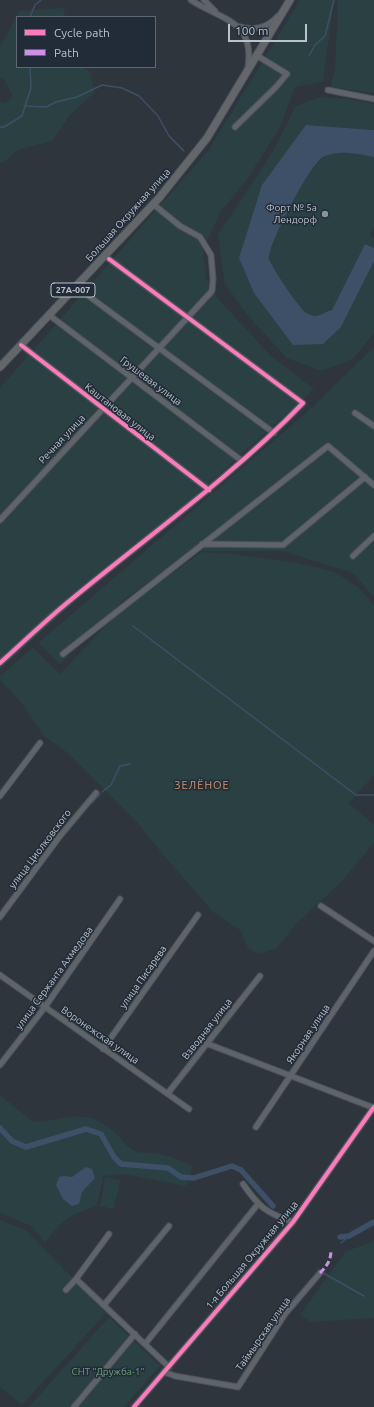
<!DOCTYPE html>
<meta charset="utf-8">
<style>
body{margin:0}
#map{position:relative;width:374px;height:1407px;overflow:hidden;background:#2e353d;font-family:Ubuntu,sans-serif}
canvas{display:block}
.legend{position:absolute;left:16px;top:16px;width:140px;height:52px;box-sizing:border-box;background:#212c38;border:1px solid #5e6873;margin:0;padding:5px 7px;list-style:none;font-size:12px;color:#bac2cc}
.legend li{display:flex;align-items:center;gap:8px;height:20px}
.legend b{width:20px;border:1px solid #5e6873}
.scale{position:absolute;left:228px;top:24px;width:79px;height:18px;box-sizing:border-box;border:2px solid #bac2cc;border-top:0;padding-left:5px;font-size:12px;line-height:14px;white-space:nowrap;color:#bac2cc;-webkit-text-stroke:3px #212c38;paint-order:stroke}
</style>
<div id="map">
<canvas width="374" height="1407"></canvas>
<ul class="legend">
<li><b style="height:5px;background:#fd7abc"></b>Cycle path</li>
<li><b style="height:5px;background:#ce8fe9"></b>Path</li>
</ul>
<div class="scale">100 m</div>
</div>
<script>
const g = document.querySelector('canvas').getContext('2d');
g.lineJoin = 'round';
function fillPath(path, color) {
  g.fillStyle = color;
  g.fill(path, 'evenodd');
}
function strokePath(path, color, width, dash) {
  g.strokeStyle = color;
  g.lineWidth = width;
  g.lineCap = dash ? 'butt' : 'round';
  g.setLineDash(dash || []);
  g.stroke(path);
}
function drawText(font, color, halo, rows, align = 'center') {
  g.font = font + ' Ubuntu,sans-serif';
  g.lineWidth = 3;
  g.setLineDash([]);
  g.textBaseline = 'middle';
  g.strokeStyle = halo;
  g.fillStyle = color;
  for (const [text, x, y, turn = 0] of rows) {
    g.save();
    g.translate(x, y);
    g.rotate((+turn || 0) * Math.PI / 180);
    g.textAlign = isNaN(turn) ? turn : align;
    if (halo) g.strokeText(text, 0, 0);
    g.fillText(text, 0, 0);
    g.restore();
  }
}
fillPath(new Path2D(`
 M300 0H334L323 82 295 87 280 127 248 178 221 211 203 249 206 278 218 299 270 355 314 389 143 543 112 568 0 669V388L208 151Z
 M338 0H374V93L330 87 335 70Z
 M64 8 65 17H17V67H83L91 73 94 93 70 115 52 141 18 150 3 163 0 162V101L5 103 13 96 4 79 0 78V46L6 37 19 11Z
 M321 97 348 99 374 104V130L306 125 254 293 341 327 374 261V333L353 359 321 371 287 358 249 317 225 284 218 235 275 148 296 106Z
 M351 153 374 157V227L370 235 374 238V248L365 244 332 310C327 311 320 316 315 316 312 316 306 313 304 311 297 305 270 264 269 257 268 242 309 168 322 158 329 152 343 153 351 153Z
 M374 347V597L353 573 282 551H192L125 599 60 664 38 643 307 412Z
 M202 552 233 554 297 563 335 572 359 588 374 605V775L349 803 374 825V843L342 881 296 924 277 948 258 954 248 948 240 930 213 912 160 851 137 822 68 753 44 736 20 701 0 680V676L33 648 60 674 106 625 126 606Z
 M0 1095 33 1122C65 1121 84 1106 112 1130 121 1137 126 1148 137 1152 144 1154 152 1152 159 1154 171 1156 182 1162 193 1166L186 1186 124 1174 103 1176 97 1206C70 1214 62 1220 45 1243L31 1226 0 1213Z
 M105 1177 120 1180 114 1209 100 1206Z
 M0 1220 27 1231 106 1313 22 1405 0 1387Z
 M374 1241V1318L311 1322 300 1315 345 1252Z
 M109 1317 160 1366 124 1407H29Z`), '#2b4043');
fillPath(new Path2D(`
 M306 125 374 130V157C358 154 339 149 323 157 311 163 268 244 269 258 270 265 298 306 304 311 306 313 312 316 315 316 320 316 327 311 332 310L365 244 374 248V261L341 327 323 344 293 345 254 293 239 258 262 185Z
 M86 1167 92 1169 95 1178 82 1192 79 1204 72 1206 63 1199 56 1185 59 1177 64 1176 72 1177Z`), '#3d5068');
strokePath(new Path2D(`
 M30 17 35 5 41 0
 M309 56 315 45 325 36 334 0
 M24 106 46 107 56 102 77 97 102 85 122 88 139 96 158 116 169 136 184 151
 M0 127H4L22 116 31 88 30 67
 M133 626 356 795H374
 M102 792 111 785 120 766 130 764
 M92 803 100 794
 M341 1243 349 1236
 M318 1270 364 1296`), '#3d5068', 1.5);
strokePath(new Path2D(`
 M0 1128 12 1141 26 1147 86 1129 101 1134 114 1157 121 1164 168 1168 181 1177 194 1178 232 1166 241 1170 273 1206
 M340 1237 349 1236 374 1222`), '#3d5068', 5.5);
const minor = new Path2D(`
 M191 0C221 20 255 20 248 67
 M204 0 215 11
 M237 26C253 31 266 29 278 16
 M328 90 374 99
 M235 127 276 87 287 74 256 55
 M90 297 274 433
 M49 315 242 461
 M21 345 209 490
 M355 413 374 426
 M0 520 212 291 213 279 211 255 200 237 180 226 153 204
 M202 544 283 545 365 477
 M353 556 374 536
 M63 654 328 446 374 485
 M0 663C20 645 40 626 61 608 142 540 229 480 303 403L109 259
 M0 796 40 743
 M321 906 374 941
 M0 917 60 836 96 793
 M0 975 189 1109
 M208 1044 374 1108
 M103 1049 198 915
 M0 1065 45 1007 120 899
 M168 1093 260 976
 M256 1127 374 951
 M243 1184C259 1207 266 1213 293 1222
 M76 1279 109 1234
 M66 1290 76 1279 169 1367
 M104 1305 169 1226
 M145 1344 258 1204
 M164 1372 175 1376 238 1387 285 1314 320 1273
 M74 1407 135 1334
 M134 1407 293 1222 374 1107`);
const highway = new Path2D(`
 M0 367 159 198 207 138 290 0`);
strokePath(minor, '#4d5157', 7);
strokePath(highway, '#4b5159', 9);
strokePath(minor, '#5f646a', 5);
strokePath(highway, '#64676a', 7);
strokePath(new Path2D(`
 M320 1273C327 1266 331 1260 331 1250`), '#ce8fe9', 3, [6, 3]);
strokePath(new Path2D(`
 M21 345 209 490
 M0 663C20 645 40 626 61 608 142 540 229 480 303 403L109 259
 M134 1407 293 1222 374 1107`), '#fd7abc', 4);
for (const [x, y, r, color] of [
 [325,214,4,"#89919a"]
]) {
  const dot = new Path2D();
  dot.arc(x, y, r, 0, 2 * Math.PI);
  g.fillStyle = color;
  g.fill(dot);
  strokePath(dot, '#212c38', 1.5);
}
for (const [x, y, w] of [
 [73,290,44]
]) {
  const box = new Path2D();
  box.roundRect(x - w / 2, y - 7, w, 14, 3);
  g.fillStyle = '#212c38';
  g.fill(box);
  strokePath(box, '#bac2cc', 1);
}
drawText('bold 9px', '#bac2cc', null, [
 ["27А-007",73,290]
]);
drawText('10px', '#bac2cc', '#212c38', [
 ["Форт № 5а",317,208],
 ["Лендорф",317,220]
], 'right');
drawText('10px', '#bac2cc', '#212c38', [
 ["Большая Окружная улица",128,215,-48],
 ["Грушевая улица",151,381,37],
 ["Каштановая улица",120,412,38],
 ["Речная улица",62,439,-47],
 ["улица Циолковского",40,849,-53],
 ["улица Писарева",143,977,-55],
 ["улица Сержанта Ахмедова",54,978,-54],
 ["Взводная улица",207,1029,-52],
 ["Якорная улица",308,1034,-56],
 ["Воронежская улица",100,1035,35],
 ["1-я Большая Окружная улица",252,1255,-50],
 ["Таймырская улица",263,1334,-55]
]);
drawText('10px', '#729c7a', '#212c38', [
 ["СНТ \"Дружба-1\"",108,1372]
]);
g.letterSpacing = '1px';
drawText('11px', '#d4966e', '#212c38', [
 ["ЗЕЛЁНОЕ",202,785]
]);
g.letterSpacing = '0px';
</script>
